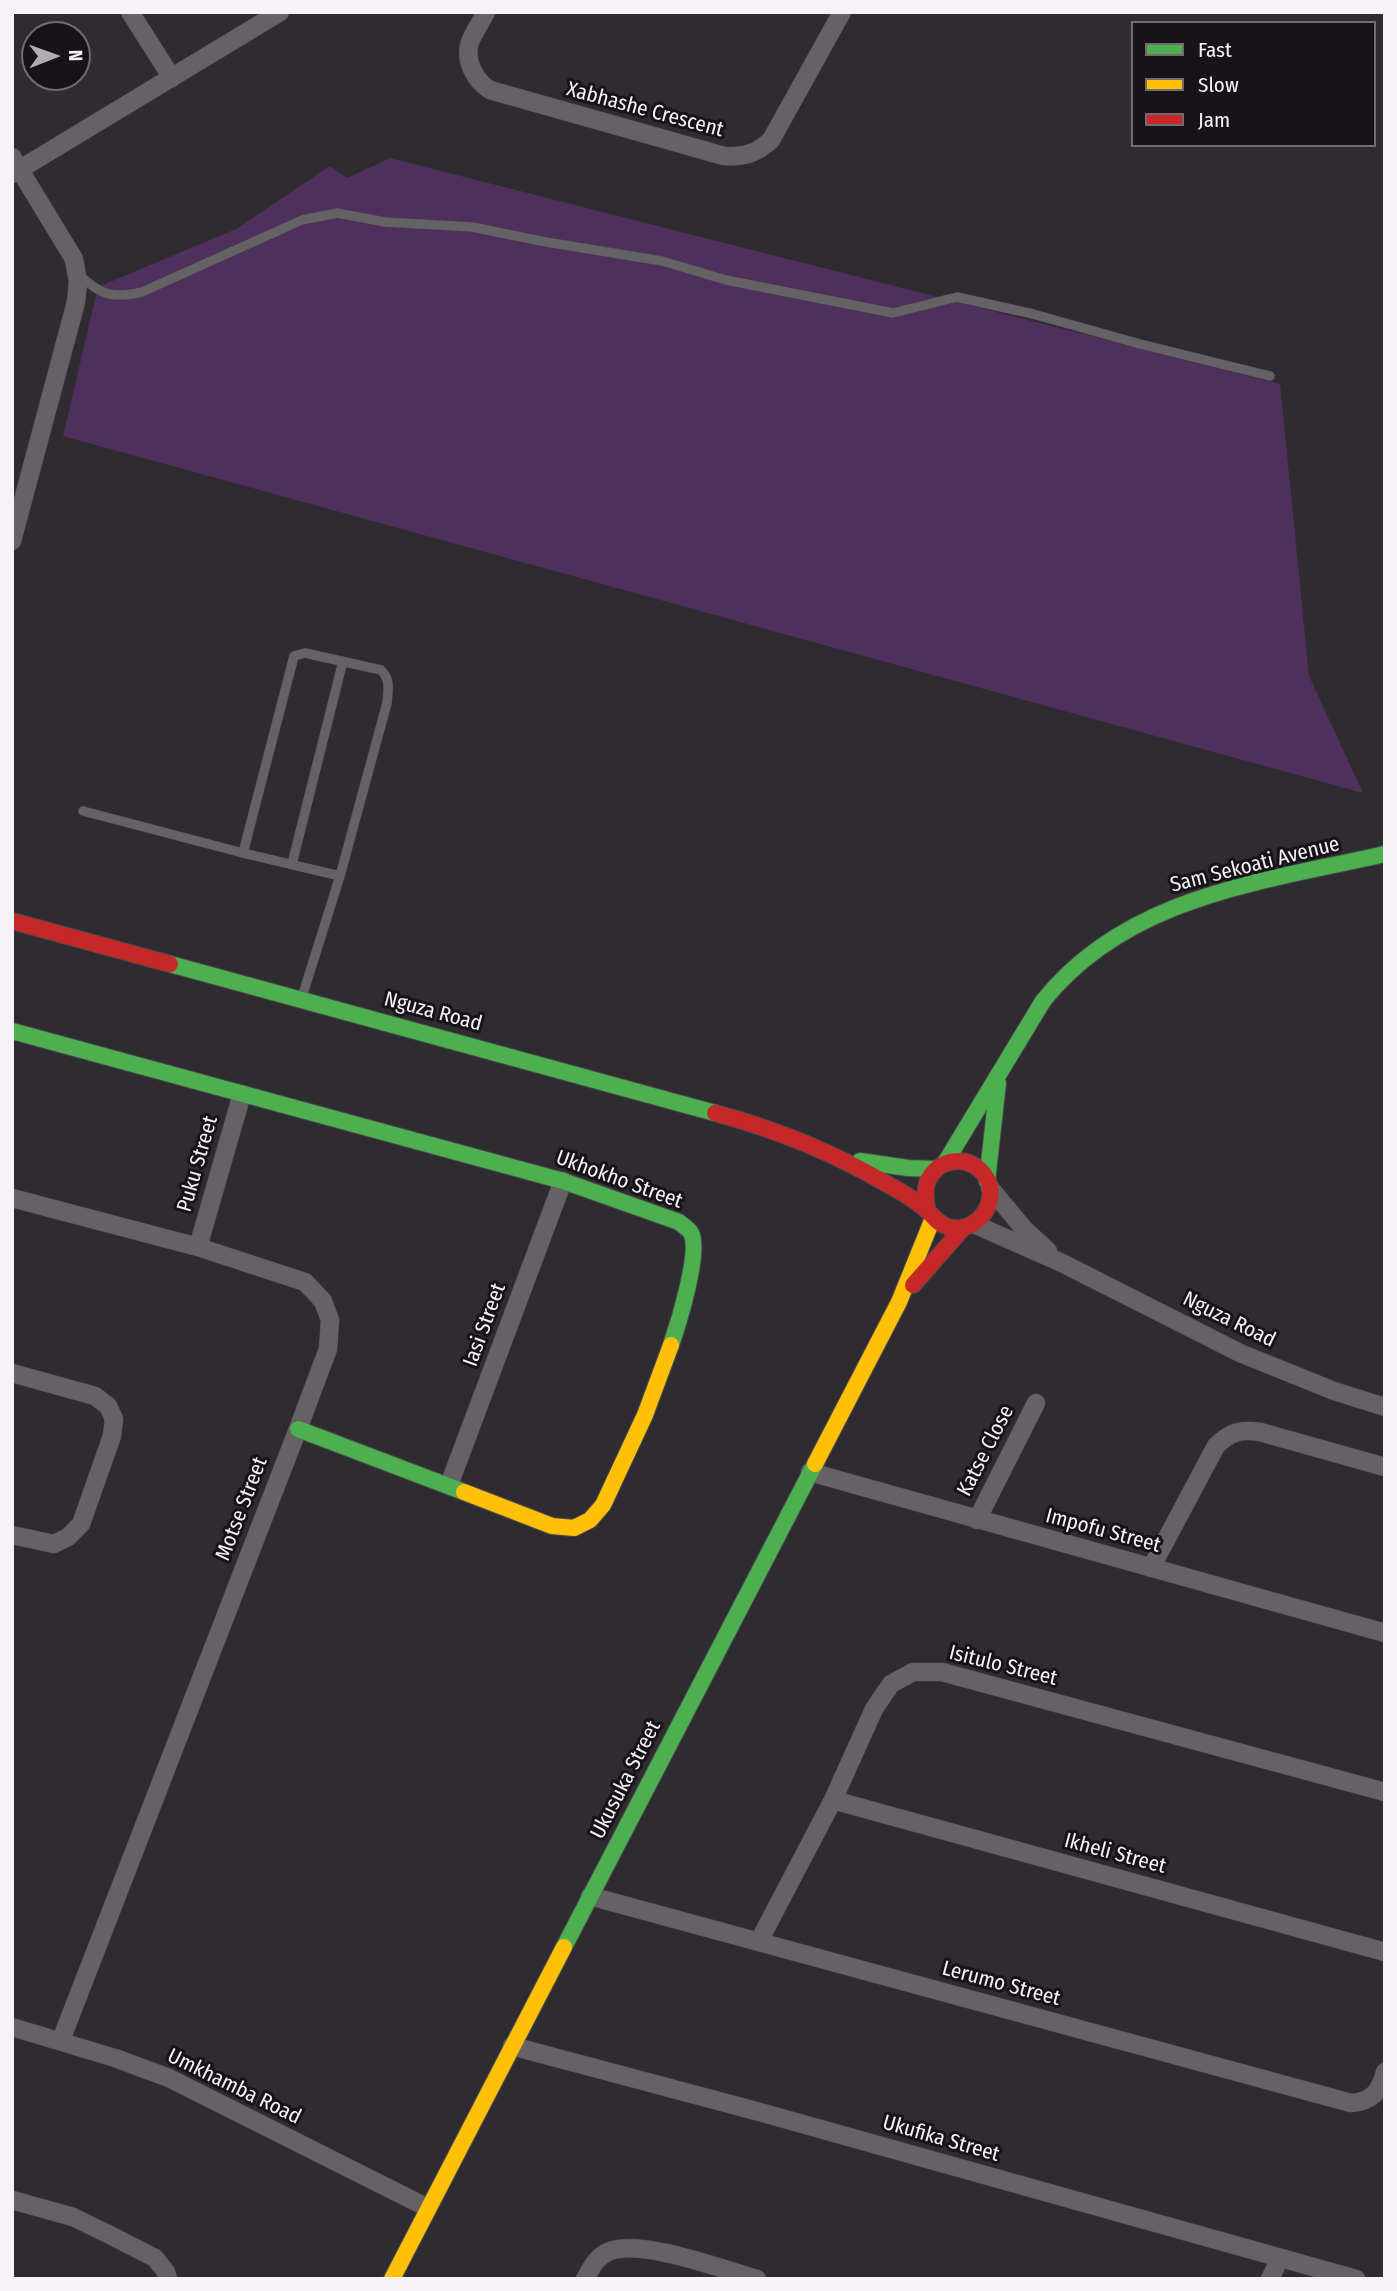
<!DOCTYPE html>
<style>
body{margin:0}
#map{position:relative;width:1397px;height:2291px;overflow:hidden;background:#2f2c31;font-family:"Fira Sans Condensed",sans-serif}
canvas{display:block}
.frame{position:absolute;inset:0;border:14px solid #f6f2f7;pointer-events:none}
.legend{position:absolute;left:1131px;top:21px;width:245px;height:126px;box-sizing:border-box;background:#171418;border:2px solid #706d71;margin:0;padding:9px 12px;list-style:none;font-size:21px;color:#f6f2f7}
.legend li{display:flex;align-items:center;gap:14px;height:35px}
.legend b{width:35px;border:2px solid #706d71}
.north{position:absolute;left:21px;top:21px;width:70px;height:70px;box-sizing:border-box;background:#171418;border:2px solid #706d71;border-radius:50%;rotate:89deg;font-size:19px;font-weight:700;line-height:28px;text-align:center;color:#f6f2f7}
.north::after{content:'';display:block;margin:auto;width:24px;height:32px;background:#b0adb2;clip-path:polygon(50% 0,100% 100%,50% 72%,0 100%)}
</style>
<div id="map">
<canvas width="1397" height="2291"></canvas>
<div class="frame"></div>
<ul class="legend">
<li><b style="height:9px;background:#4caf50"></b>Fast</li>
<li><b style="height:9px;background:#ffc107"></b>Slow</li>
<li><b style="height:9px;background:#c62828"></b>Jam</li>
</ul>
<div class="north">N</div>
</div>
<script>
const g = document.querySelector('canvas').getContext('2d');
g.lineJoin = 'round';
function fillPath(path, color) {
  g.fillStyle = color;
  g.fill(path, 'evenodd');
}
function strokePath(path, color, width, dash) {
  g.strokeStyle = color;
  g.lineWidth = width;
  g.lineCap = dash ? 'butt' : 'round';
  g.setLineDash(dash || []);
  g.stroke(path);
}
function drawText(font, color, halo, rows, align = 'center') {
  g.font = font + ' "Fira Sans Condensed",sans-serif';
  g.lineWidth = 6;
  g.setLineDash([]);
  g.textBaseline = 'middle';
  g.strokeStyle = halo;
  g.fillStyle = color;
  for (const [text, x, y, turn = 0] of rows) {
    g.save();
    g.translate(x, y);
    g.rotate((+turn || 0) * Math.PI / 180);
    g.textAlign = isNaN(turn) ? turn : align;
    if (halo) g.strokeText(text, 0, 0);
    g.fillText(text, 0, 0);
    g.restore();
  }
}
fillPath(new Path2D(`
 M390 158 1280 384 1309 676 1363 793 63 436 98 287 236 229 330 166 347 178Z`), '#4f2f5b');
const lane = new Path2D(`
 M79 275C101 295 112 299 142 292L302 220 337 213 385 222 472 227 546 242 662 261 726 280 893 313 957 297 1033 314 1140 344 1270 376
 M83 811 243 853 340 876
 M243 853 294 656 305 653 381 670C391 680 388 690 387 703L340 876 302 997
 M292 864 343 661`);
const street = new Path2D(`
 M130 12 172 78
 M486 12C481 22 474 32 470 42 464 60 475 81 490 90L724 156C744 157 756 154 771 140L842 12
 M12 157 74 259 78 282 76 302 12 541
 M12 174 280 12
 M990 1188 1025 1230 1048 1251
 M12 1198 198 1247 305 1282 323 1301 330 1320 328 1349 298 1429 61 2040
 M974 1224 1062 1263 1240 1353 1334 1391 1385 1407
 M198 1247 242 1094
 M12 1373 95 1396 108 1406 114 1419 112 1436 81 1524 68 1537 54 1544 12 1535
 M810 1472 1385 1633
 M449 1485 563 1181
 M977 1520 1036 1403
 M1151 1568 1216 1446C1230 1432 1241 1429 1260 1432L1385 1467
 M833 1800 1385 1952
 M590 1896 1351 2103C1372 2102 1380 2091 1385 2072
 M759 1941 833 1800 874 1709 891 1684 913 1672H942L1385 1792
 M12 2027 115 2058 169 2078 428 2208
 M512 2046 756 2111 1356 2279
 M12 2200 73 2217 108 2234 155 2258 166 2272 168 2279
 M585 2279C591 2268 597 2256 610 2251 643 2239 721 2269 757 2279
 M1270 2279 1280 2258`);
const fast = new Path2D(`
 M170 964 715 1113
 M12 1031 563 1181 679 1222C682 1225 689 1229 691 1233 701 1251 678 1325 671 1345
 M860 1161 908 1168 935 1169
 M945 1163 1043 1001C1127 896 1262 882 1385 854
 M987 1181 998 1083
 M298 1429 464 1492
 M564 1947 815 1464`);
const slow = new Path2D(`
 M815 1464 899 1302 933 1218
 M464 1492 552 1526 574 1528 590 1520 603 1505 645 1415 671 1345
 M392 2279 564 1947`);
const jam = new Path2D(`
 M12 921 170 964
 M715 1113C775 1129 834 1153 887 1184 900 1191 912 1198 923 1207 931 1213 937 1224 948 1227 976 1235 1001 1202 986 1177 972 1154 937 1156 927 1183 924 1192 926 1200 927 1209
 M913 1285 964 1227`);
strokePath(lane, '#4c4a4d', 10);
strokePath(street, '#4c4a4d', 19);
strokePath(fast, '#4c4a4d', 18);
strokePath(slow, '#4c4a4d', 18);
strokePath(jam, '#4c4a4d', 18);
strokePath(lane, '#656266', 9);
strokePath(street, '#656266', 18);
strokePath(fast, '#4caf50', 16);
strokePath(slow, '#ffc107', 16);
strokePath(jam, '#c62828', 16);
drawText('21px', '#f6f2f7', '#171418', [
 ["Xabhashe Crescent",645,110,15],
 ["Sam Sekoati Avenue",1255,865,-14],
 ["Nguza Road",433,1012,15],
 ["Puku Street",198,1164,-74],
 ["Ukhokho Street",619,1180,20],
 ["Nguza Road",1229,1320,26],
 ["Iasi Street",485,1325,-70],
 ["Katse Close",986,1451,-63],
 ["Motse Street",242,1509,-69],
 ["Impofu Street",1103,1531,15],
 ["Isitulo Street",1003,1666,14],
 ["Ukusuka Street",626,1780,-63],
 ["Ikheli Street",1115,1854,15],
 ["Lerumo Street",1001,1984,15],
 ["Umkhamba Road",234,2087,26],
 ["Ukufika Street",941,2139,16]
]);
</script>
